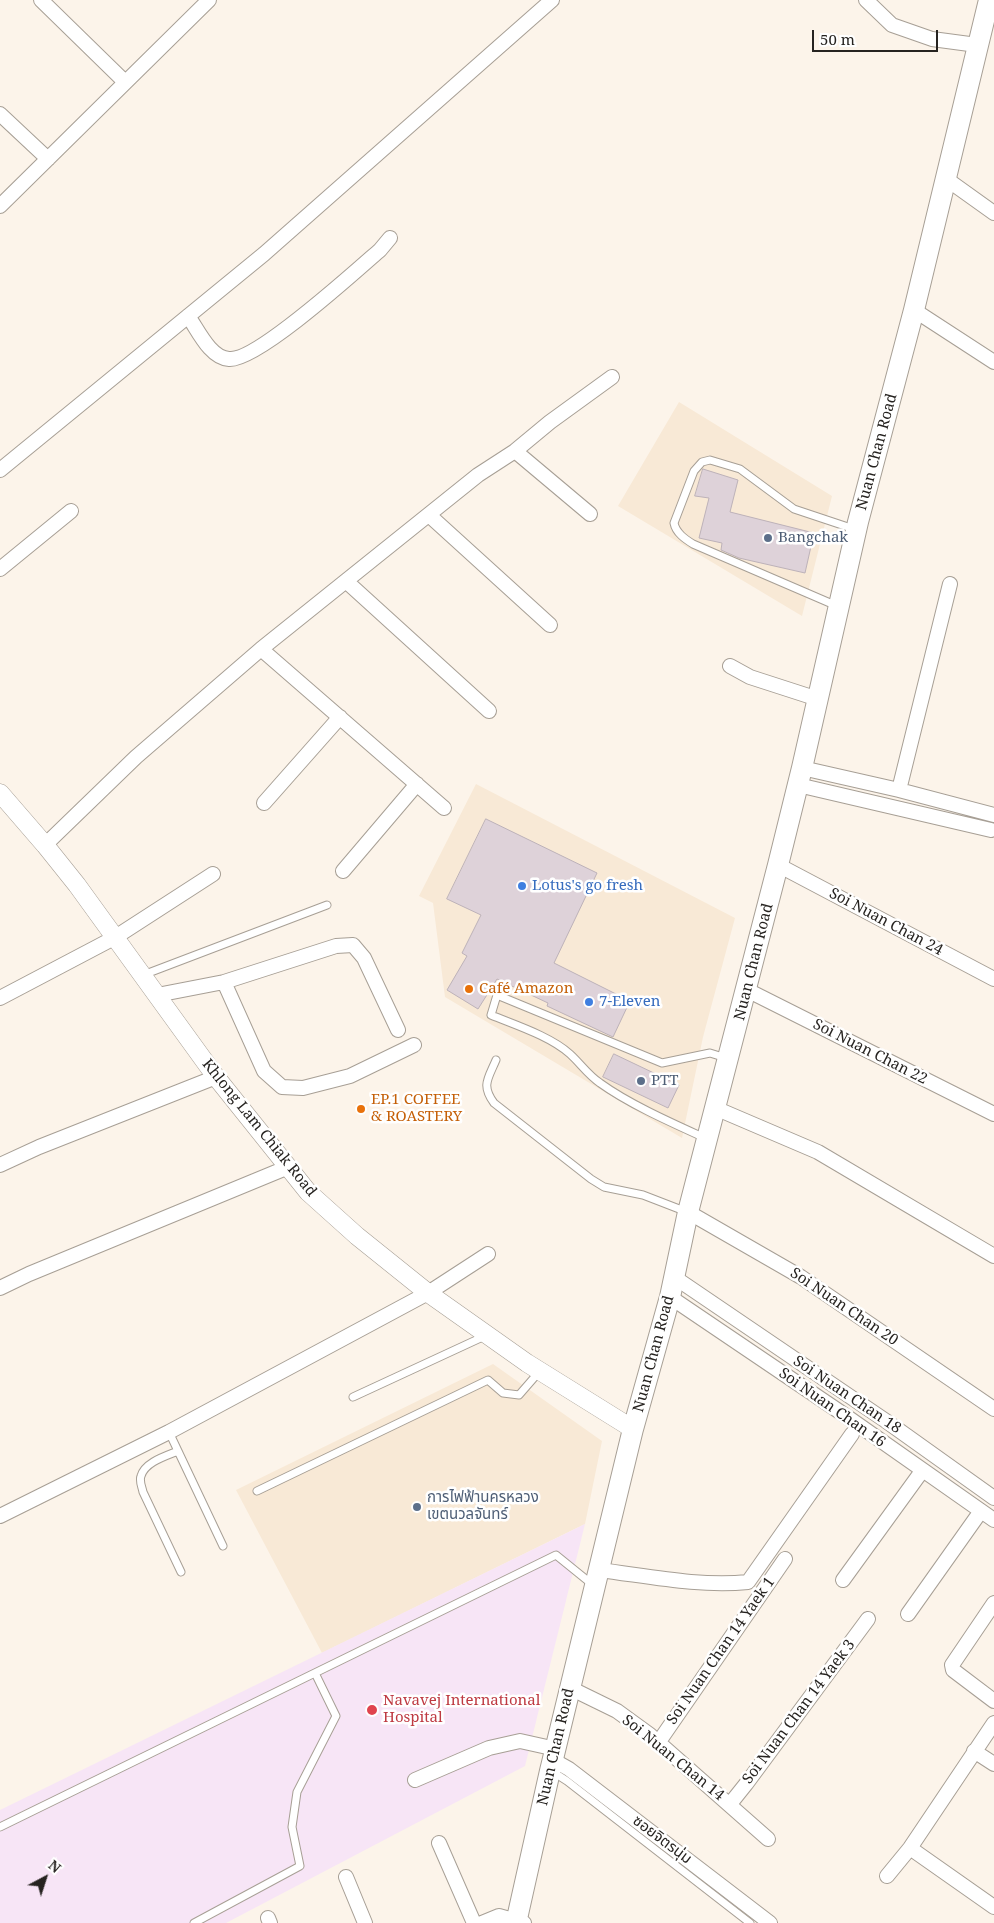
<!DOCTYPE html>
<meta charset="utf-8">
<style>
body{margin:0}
#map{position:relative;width:994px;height:1923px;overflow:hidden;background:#fcf4ea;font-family:"Noto Serif",serif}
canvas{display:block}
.north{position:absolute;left:20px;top:1853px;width:50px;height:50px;-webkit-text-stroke:4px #fff;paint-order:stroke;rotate:40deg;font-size:14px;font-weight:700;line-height:20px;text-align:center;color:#262320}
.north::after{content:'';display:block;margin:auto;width:18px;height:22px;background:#262320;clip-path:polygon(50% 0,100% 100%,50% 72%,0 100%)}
.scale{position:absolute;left:812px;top:30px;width:126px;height:22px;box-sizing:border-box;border:2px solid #262320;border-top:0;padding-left:6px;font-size:15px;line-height:18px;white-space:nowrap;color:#262320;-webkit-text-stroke:4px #fff;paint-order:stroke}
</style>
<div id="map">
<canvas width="994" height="1923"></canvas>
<div class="north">N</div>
<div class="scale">50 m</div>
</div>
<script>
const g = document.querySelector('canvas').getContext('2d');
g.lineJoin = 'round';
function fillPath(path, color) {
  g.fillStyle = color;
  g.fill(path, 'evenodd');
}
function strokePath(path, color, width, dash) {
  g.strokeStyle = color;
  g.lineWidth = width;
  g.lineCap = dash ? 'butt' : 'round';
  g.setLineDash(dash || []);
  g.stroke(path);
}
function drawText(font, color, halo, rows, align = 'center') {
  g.font = font + ' "Noto Serif","Noto Sans Thai",serif';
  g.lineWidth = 5;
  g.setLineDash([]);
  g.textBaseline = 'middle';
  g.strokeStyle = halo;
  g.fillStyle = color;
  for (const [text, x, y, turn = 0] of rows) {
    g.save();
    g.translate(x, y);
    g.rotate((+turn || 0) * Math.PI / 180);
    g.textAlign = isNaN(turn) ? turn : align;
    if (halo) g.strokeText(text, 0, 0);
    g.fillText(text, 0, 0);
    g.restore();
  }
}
fillPath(new Path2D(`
 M679 402 832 496 802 616 618 506Z
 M476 784 735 918 703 1037 682 1138 445 997 433 903 419 896Z
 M493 1364 602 1441 585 1524 322 1653 236 1490Z`), '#f8e9d6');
fillPath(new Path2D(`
 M585 1524 525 1766 226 1923H0V1810Z`), '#f7e5f6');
const building = new Path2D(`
 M703 469 738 480 730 512 814 533 805 573 739 558 721 550 722 543 699 538 709 498 695 496Z
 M486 819 597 873 554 963 630 1001 613 1037 547 1006 548 1003 497 979 478 1009 447 990 467 956 462 953 481 915 447 899Z
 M614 1054 679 1085 668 1108 603 1077Z`);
fillPath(building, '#ded2d9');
strokePath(building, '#bdb2b9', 1);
const service = new Path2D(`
 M837 606 693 544C685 539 676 533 674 523L694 471 702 462 710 460 740 469 794 509 854 529
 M143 975 327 905
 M496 1060C488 1079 481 1085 494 1103L591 1179 604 1187 643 1195 687 1212
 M705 1138C672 1123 629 1104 600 1083 588 1075 580 1063 570 1054 550 1036 515 1025 491 1015L497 995 662 1063 710 1053 726 1058
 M353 1397 487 1335
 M169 1432 223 1546
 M178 1451C166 1456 145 1462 141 1476 139 1481 142 1487 143 1492L181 1572
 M257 1491 488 1380 503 1393 519 1395 539 1372
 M553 1772 567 1781 750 1923
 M0 1827 556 1555 593 1585
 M194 1923 300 1866 292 1827 297 1792 336 1716 315 1673`);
const minor = new Path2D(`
 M41 0 125 82
 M866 0 892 25 932 39 977 45
 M0 114 48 159
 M945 178 994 213
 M0 206 209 0
 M914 310 994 362
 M188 316C198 330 210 358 229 359 256 362 357 270 380 250L390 238
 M515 451 590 514
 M0 470 264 254 552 0
 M430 516 550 625
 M0 569 71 511
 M347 582 489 711
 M261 649 444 808
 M730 666 750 677 818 699
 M802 768 899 790 994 815
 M798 785 991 830
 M899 790 950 584
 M264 803 340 717
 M45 845 136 757 261 649 478 475 515 451 550 422 612 377
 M778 865 994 979
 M343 871 417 784
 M224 982 336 946 353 945 364 958 398 1030
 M747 990 994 1114
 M157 995 224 982 264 1071 282 1087 303 1088 350 1076 414 1045
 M0 998 114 938 213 874
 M715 1108 818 1152 994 1256
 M0 1165 39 1147 216 1077
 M688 1212 801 1277 994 1409
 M674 1277 886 1421 994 1498
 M0 1288 29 1274 286 1168
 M670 1297 843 1414 994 1520
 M0 1516 169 1432 428 1293 488 1254
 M599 1570C648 1576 699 1587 748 1582L852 1434
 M843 1580 922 1471
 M994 1603 952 1665 953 1670 994 1701
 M908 1614 981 1511
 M570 1688 617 1711 650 1735 768 1839
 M658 1743 785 1559
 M974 1751 994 1764
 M553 1760 569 1769 770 1923
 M415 1780 489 1748 520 1741 556 1749
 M730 1804 746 1784 868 1619
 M439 1843 474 1923
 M910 1848 994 1907
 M887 1876 910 1848 994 1723
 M346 1877 365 1923
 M268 1918 270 1923
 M482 1923 499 1916 524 1923`);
const tertiary = new Path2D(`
 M0 793 45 845 77 885 216 1077 308 1192 357 1236 428 1293 527 1363 633 1429`);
const secondary = new Path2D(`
 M516 1923 550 1771 633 1429 670 1297 688 1212 778 865 802 768 858 522 914 310 989 0`);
strokePath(service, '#a79f95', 9);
strokePath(minor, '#a79f95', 16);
strokePath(tertiary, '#a79f95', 19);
strokePath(secondary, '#a79f95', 22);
strokePath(service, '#fff', 7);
strokePath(minor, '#fff', 14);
strokePath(tertiary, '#fff', 18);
strokePath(secondary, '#fff', 20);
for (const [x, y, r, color] of [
 [768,538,5,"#5c6f8a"],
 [522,886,5,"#3f7fe0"],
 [469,989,5,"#e8710a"],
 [589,1002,5,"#3f7fe0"],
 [641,1081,5,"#5c6f8a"],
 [361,1109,5,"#e8710a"],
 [417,1507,5,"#5c6f8a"],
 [372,1710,6,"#e0444e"]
]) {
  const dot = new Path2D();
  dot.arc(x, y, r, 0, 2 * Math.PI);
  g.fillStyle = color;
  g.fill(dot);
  strokePath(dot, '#fff', 2);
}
drawText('15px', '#262320', '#fff', [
 ["Nuan Chan Road",877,452,-75],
 ["Soi Nuan Chan 24",886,922,28],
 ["Nuan Chan Road",754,962,-76],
 ["Soi Nuan Chan 22",870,1052,27],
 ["Khlong Lam Chiak Road",259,1128,51],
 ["Soi Nuan Chan 20",844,1307,34],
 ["Nuan Chan Road",654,1354,-75],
 ["Soi Nuan Chan 18",847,1395,34],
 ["Soi Nuan Chan 16",832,1408,35],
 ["Soi Nuan Chan 14 Yaek 1",721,1651,-55],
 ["Soi Nuan Chan 14 Yaek 3",799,1712,-53],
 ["Nuan Chan Road",556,1747,-77],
 ["Soi Nuan Chan 14",673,1758,39],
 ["ซอยจิตรนุ่ม",662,1840,37]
]);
drawText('15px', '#4e5e75', '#fff', [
 ["Bangchak",778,538],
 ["PTT",651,1081],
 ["การไฟฟ้านครหลวง",427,1498],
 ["เขตนวลจันทร์",427,1515]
], 'left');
drawText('15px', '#366cbe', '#fff', [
 ["Lotus's go fresh",532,886],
 ["7-Eleven",599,1002]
], 'left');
drawText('15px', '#c56008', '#fff', [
 ["Café Amazon",479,989],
 ["EP.1 COFFEE",371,1100],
 ["& ROASTERY",371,1117]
], 'left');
drawText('15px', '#be3a42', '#fff', [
 ["Navavej International",383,1701],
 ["Hospital",383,1718]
], 'left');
</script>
